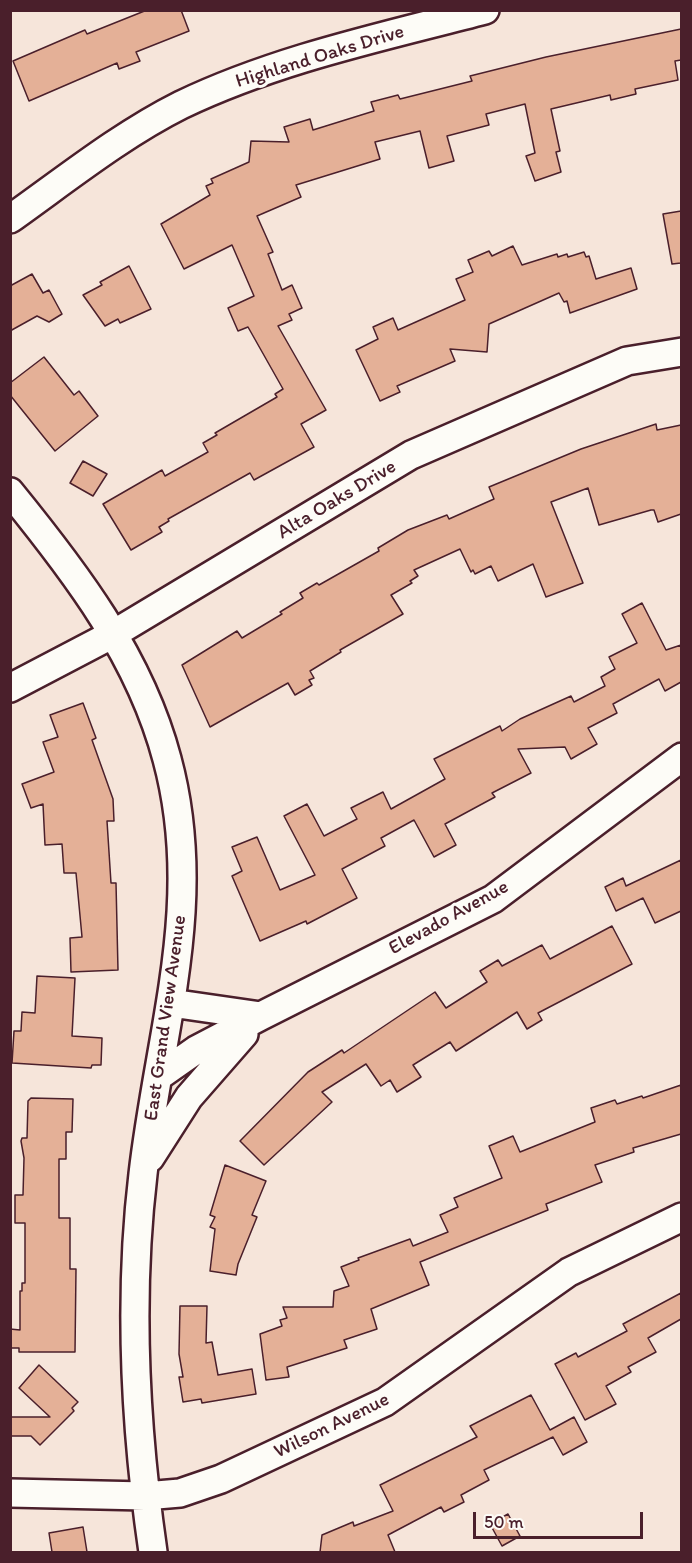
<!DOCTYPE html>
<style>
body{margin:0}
#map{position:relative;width:692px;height:1563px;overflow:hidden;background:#f6e5da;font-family:Itim,sans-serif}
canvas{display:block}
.frame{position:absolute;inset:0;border:12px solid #4a1f2b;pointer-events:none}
.scale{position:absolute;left:473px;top:1512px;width:170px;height:27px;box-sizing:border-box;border:3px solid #4a1f2b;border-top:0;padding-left:8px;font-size:18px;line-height:21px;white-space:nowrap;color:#4a1f2b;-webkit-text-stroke:4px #fdfcf7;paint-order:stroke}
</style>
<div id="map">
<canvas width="692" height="1563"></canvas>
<div class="frame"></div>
<div class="scale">50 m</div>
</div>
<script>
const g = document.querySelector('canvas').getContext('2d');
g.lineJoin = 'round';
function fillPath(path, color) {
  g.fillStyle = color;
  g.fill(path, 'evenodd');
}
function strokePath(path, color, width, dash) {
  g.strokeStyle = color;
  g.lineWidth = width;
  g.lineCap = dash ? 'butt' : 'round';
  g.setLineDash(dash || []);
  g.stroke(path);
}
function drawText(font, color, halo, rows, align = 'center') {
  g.font = font + ' Itim,sans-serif';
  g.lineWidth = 6;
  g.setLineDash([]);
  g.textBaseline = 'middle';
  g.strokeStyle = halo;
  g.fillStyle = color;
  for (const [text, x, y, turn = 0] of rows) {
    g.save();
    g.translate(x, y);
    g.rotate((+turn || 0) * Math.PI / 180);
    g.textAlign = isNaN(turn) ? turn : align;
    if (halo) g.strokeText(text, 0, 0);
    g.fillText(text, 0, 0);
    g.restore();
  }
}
const building = new Path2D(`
 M147 10H181L189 31 136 52 140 61 119 69 117 63 29 101 13 61 85 30 87 34Z
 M681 29V60L675 61 678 80 635 89 636 94 611 100 610 95 551 109 560 151 556 152 561 172 535 181 526 156 535 153 525 104 486 114 489 125 447 136 454 161 429 168 420 131 375 142 380 159 296 185 301 197 257 216 273 252 268 254 282 290 292 285 302 308 289 314 292 320 278 326 326 410 301 424 314 447 254 480 250 473 168 519 169 521 159 527 162 532 131 550 103 504 162 470 165 476 208 452 203 443 217 435 215 433 277 397 275 394 283 389 248 327 238 331 228 308 254 296 232 245 184 269 161 224 210 195 206 186 213 183 211 179 249 162 251 141 289 142 284 127 310 119 313 130 374 111 371 102 398 95 400 99 472 81 470 76 546 57Z
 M681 211V263L672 264 663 214Z
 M513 246 522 265 557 254 558 257 567 254 568 257 584 252 586 257 589 256 596 279 631 268 637 289 570 313 567 301 564 302 559 293 489 324 487 352 450 349 455 361 397 386 400 392 380 401 356 350 378 339 373 327 393 318 398 330 465 300 456 279 473 272 468 260 489 251 492 256Z
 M129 266 151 309 120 323 118 319 105 326 83 295 102 285 100 282Z
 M32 274 43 293 49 290 62 314 49 322 37 316 10 331V286Z
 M44 357 74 395 79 391 98 416 55 451 10 395V383Z
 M656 424 657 430 681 425V514L658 522 654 510H651L599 525 588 488 551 502 583 583 546 597 533 564 498 581 491 566 475 574 473 570 471 572 460 549 414 570 418 576 410 581 412 583 391 595 403 614 340 650 341 652 310 671 314 678 309 680 312 685 295 695 288 683 210 727 182 665 237 631 242 638 282 614 280 612 303 598 300 593 317 583 319 585 379 551 378 548 408 530 447 515 449 519 494 499 489 487 581 449Z
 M83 461 107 474 93 496 70 483Z
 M642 603 666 650 681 645V682L665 691 659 679 613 704 617 713 588 728 597 744 571 759 565 747 518 749 531 773 492 793 495 797 445 824 456 845 434 857 414 820 381 838 385 846 342 869 357 898 307 924 306 921 260 941 232 876 242 871 232 847 257 837 280 890 315 875 284 816 307 804 324 836 357 819 351 808 383 792 391 809 445 779 434 759 500 726 502 731 520 719 571 696 574 702 605 686 601 677 615 669 609 657 637 643 622 614Z
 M83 703 96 738 92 740 113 799 114 821H107L111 883H116L118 970 71 972 70 938 82 937 76 873H64L62 844 45 845 43 804 31 808 22 784 54 772 43 742 58 737 50 715Z
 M681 860V911L655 923 643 898 616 911 605 887 623 878 626 886Z
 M612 926 632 964 538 1013 542 1020 527 1029 517 1012 456 1051 450 1042 413 1065 421 1077 397 1092 390 1080 381 1086 366 1064 322 1092 332 1102 264 1165 240 1141 308 1072 342 1050 344 1053 435 992 446 1008 487 982 480 971 498 960 502 966 542 945 550 959Z
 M37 976 75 978 72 1036 102 1038 101 1065H92L91 1068 12 1063 14 1031H21L22 1012 35 1013Z
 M681 1085V1134L633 1148 634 1152 595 1165 602 1182 546 1204 548 1210 420 1262 429 1285 371 1309 377 1329 344 1340 347 1348 287 1367 289 1377 266 1380 260 1334 282 1326 280 1320 287 1318 283 1307H333L334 1291 349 1286 341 1267 359 1260 358 1258 410 1239 413 1246 448 1232 440 1215 458 1207 454 1198 502 1178 489 1146 513 1136 520 1152 595 1122 591 1108 615 1100 617 1104 642 1096 643 1098Z
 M31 1098 73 1099 72 1132H66V1159H59V1218H70V1269H76L75 1352H19V1348H10V1329L20 1330V1291H22V1283H25V1223H15V1195H23L24 1158 21 1141 22 1138H27L28 1101Z
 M225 1165 266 1181 252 1215 257 1217 238 1264 236 1275 210 1271 215 1229 210 1227 215 1217 210 1215Z
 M681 1293V1319L648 1338 656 1352 628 1367 631 1372 606 1386 616 1404 585 1420 555 1364 576 1353 578 1357 627 1331 623 1324Z
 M180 1306H207L206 1343 212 1342 218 1375 252 1369 256 1394 202 1403 201 1399 183 1402 179 1377H183L179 1354Z
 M39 1365 78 1402 72 1408 74 1411 40 1445 31 1436H10V1417H50L19 1388Z
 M531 1395 550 1430 574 1417 587 1442 563 1455 553 1437 484 1470 489 1480 461 1495 464 1502 444 1512 441 1507 388 1535 395 1552H320L322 1535 353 1522 354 1526 393 1511 380 1485 477 1437 470 1426Z
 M508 1514 520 1536 502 1546 490 1524Z
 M83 1527 87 1552H52L49 1533Z`);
fillPath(building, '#e4b097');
strokePath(building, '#4a1f2b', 1.5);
const minor = new Path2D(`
 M10 219C65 180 121 135 181 105 277 59 382 37 485 10
 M10 492C76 573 140 657 167 759 206 903 159 1032 143 1174 128 1300 135 1428 153 1552
 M10 688 115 633 411 455 627 361 682 352
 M171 1003 261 1016
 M159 1076 196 1050 261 1016 493 899 682 757
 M150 1158 189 1097 244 1034
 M10 1493 145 1496 180 1493 221 1479 385 1402 569 1272 682 1217`);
strokePath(minor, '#4a1f2b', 32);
strokePath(minor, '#fdfcf7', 27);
drawText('20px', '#4a1f2b', '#fdfcf7', [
 ["Highland Oaks Drive",320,57,-17],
 ["Alta Oaks Drive",337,500,-31],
 ["Elevado Avenue",449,918,-29],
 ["East Grand View Avenue",166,1018,-82],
 ["Wilson Avenue",332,1426,-26]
]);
</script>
